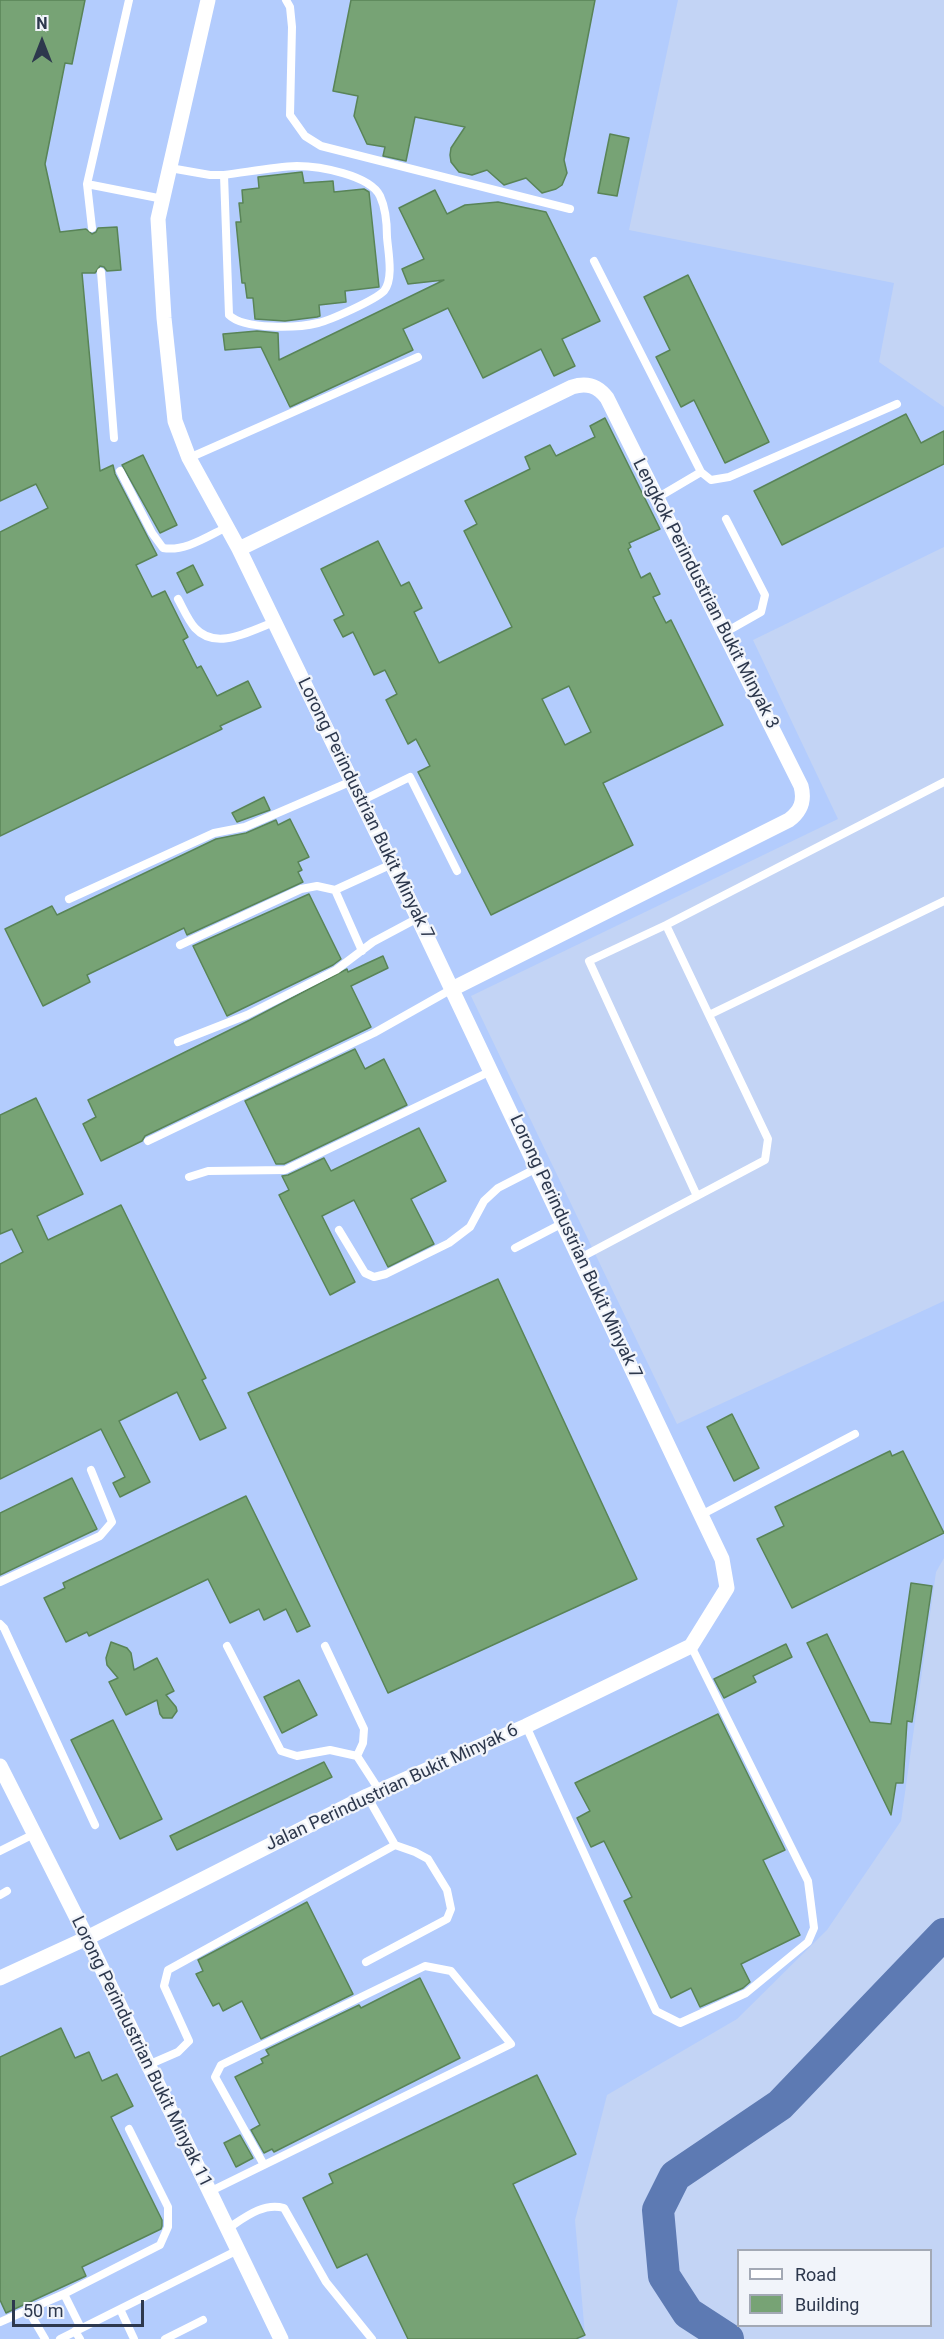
<!DOCTYPE html>
<style>
body{margin:0}
#map{position:relative;width:944px;height:2339px;overflow:hidden;background:#c3d4f5;font-family:Roboto,sans-serif}
canvas{display:block}
.legend{position:absolute;left:737px;top:2249px;width:195px;height:78px;box-sizing:border-box;background:#f1f4fa;border:2px solid #a3a9b5;margin:0;padding:8px 10px;list-style:none;font-size:18px;color:#2d384d}
.legend li{display:flex;align-items:center;gap:12px;height:30px}
.legend b{width:30px;border:2px solid #a3a9b5}
.north{position:absolute;left:12px;top:12px;width:60px;height:60px;-webkit-text-stroke:4px #f1f4fa;paint-order:stroke;rotate:0deg;font-size:16px;font-weight:700;line-height:24px;text-align:center;color:#2d384d}
.north::after{content:'';display:block;margin:auto;width:21px;height:27px;background:#2d384d;clip-path:polygon(50% 0,100% 100%,50% 72%,0 100%)}
.scale{position:absolute;left:12px;top:2300px;width:132px;height:27px;box-sizing:border-box;border:3px solid #2d384d;border-top:0;padding-left:8px;font-size:18px;line-height:21px;white-space:nowrap;color:#2d384d;-webkit-text-stroke:4px #f1f4fa;paint-order:stroke}
</style>
<div id="map">
<canvas width="944" height="2339"></canvas>
<ul class="legend">
<li><b style="height:8px;background:#fff"></b>Road</li>
<li><b style="height:16px;background:#77a375"></b>Building</li>
</ul>
<div class="north">N</div>
<div class="scale">50 m</div>
</div>
<script>
const g = document.querySelector('canvas').getContext('2d');
g.lineJoin = 'round';
function fillPath(path, color) {
  g.fillStyle = color;
  g.fill(path, 'evenodd');
}
function strokePath(path, color, width, dash) {
  g.strokeStyle = color;
  g.lineWidth = width;
  g.lineCap = dash ? 'butt' : 'round';
  g.setLineDash(dash || []);
  g.stroke(path);
}
function drawText(font, color, halo, rows, align = 'center') {
  g.font = font + ' Roboto,sans-serif';
  g.lineWidth = 4.5;
  g.setLineDash([]);
  g.textBaseline = 'middle';
  g.strokeStyle = halo;
  g.fillStyle = color;
  for (const [text, x, y, turn = 0] of rows) {
    g.save();
    g.translate(x, y);
    g.rotate((+turn || 0) * Math.PI / 180);
    g.textAlign = isNaN(turn) ? turn : align;
    if (halo) g.strokeText(text, 0, 0);
    g.fillText(text, 0, 0);
    g.restore();
  }
}
fillPath(new Path2D(`
 M0 0H678L629 230 894 283 879 362 944 407V547L753 640 838 819 471 996 677 1424 944 1301V1558L936 1572 901 1821 827 1930 737 2019 607 2095 575 2220 585 2335 583 2339H0Z`), '#b3ccfd');
strokePath(new Path2D(`
 M728 2339 688 2313 664 2276 658 2210 675 2176 780 2105 944 1934`), '#5d7ab3', 32);
const building = new Path2D(`
 M0 0H85L72 64 65 63 45 164 60 232 86 229 92 234 96 232 98 228 117 227 121 270 107 271 104 267 100 266 95 273H82L100 471 113 465 115 474 157 555 136 565 152 597 165 591 188 637 183 640 197 668 201 666 217 696 248 681 261 707 220 726 222 729 0 836V532L48 508 36 484 0 501Z
 M351 0H595L564 160 567 173 562 185 556 189 542 193 526 178 504 185 487 170 472 175 459 172 451 162 450 155 451 148 465 127 415 117 406 161 383 156 385 147 367 144 354 116 358 96 333 91Z
 M610 134 629 138 617 196 598 193Z
 M302 172 304 183 333 181 334 192 364 189 369 192 379 287 345 291 346 302 319 305 320 316 317 317 285 321 255 319 253 298H247L245 283H242L236 222H241L239 203H243L242 190 259 188 258 177Z
 M435 190 447 214 465 205 498 202 546 212 600 321 562 339 575 366 554 376 541 349 483 378 448 308 403 329 413 350 290 407 261 347 225 350 223 334 257 331 278 333 279 360 444 280 408 284 402 269 424 259 399 208Z
 M688 275 769 442 725 463 694 400 681 407 656 357 670 350 644 297Z
 M906 414 921 443 944 431V464L782 545 754 491Z
 M605 418 660 529 629 543 631 547 628 549 641 578 650 573 660 594 653 597 666 623 671 620 723 725 603 783 633 845 491 915 418 772 430 766 416 739 408 744 386 700 397 694 385 670 374 675 353 632 343 637 334 620 344 615 321 569 378 541 401 586 409 582 422 608 414 612 439 663 512 627 464 531 477 524 465 501 530 469 525 457 550 445 556 456 595 437 590 426ZM569 686 591 732 565 745 542 699Z
 M143 455 177 525 160 533 122 465Z
 M193 565 203 585 187 593 177 573Z
 M264 797 270 810 237 822 232 813Z
 M290 819 309 857 298 862 302 870 298 872 303 882 187 935 184 928 87 975 90 982 43 1006 5 929 52 906 57 915 216 839 246 833 276 820 278 825Z
 M309 894 341 959 333 965 227 1016 193 946Z
 M383 956 388 968 351 986 371 1027 145 1136 142 1141 101 1161 83 1124 96 1117 88 1100 250 1020 347 969 348 972Z
 M355 1049 365 1069 384 1059 407 1105 284 1164H276L245 1101Z
 M36 1098 83 1194 37 1216 48 1240 121 1205 206 1378 202 1380 226 1428 200 1440 177 1392 119 1421 150 1482 120 1497 113 1483 125 1477 101 1429 0 1479V1264L23 1252 12 1229 0 1234V1115Z
 M419 1128 446 1181 411 1199 434 1244 388 1267 354 1200 322 1216 355 1282 330 1295 279 1195 289 1190 282 1176 288 1175 324 1158 331 1171Z
 M498 1279 637 1579 388 1693 248 1393Z
 M732 1414 759 1468 734 1481 707 1427Z
 M890 1451 892 1456 903 1451 944 1533 792 1608 757 1539 784 1526 775 1507Z
 M72 1478 97 1529 0 1575V1513Z
 M246 1496 310 1626 297 1632 286 1609 264 1620 259 1609 230 1623 208 1579 89 1636 87 1632 66 1642 44 1598 65 1588 63 1583Z
 M911 1583 932 1586 912 1722 907 1721 903 1783H896L891 1815 807 1643 827 1634 870 1722 891 1724Z
 M111 1642 127 1648 131 1653 134 1670 157 1658 174 1691 166 1695 176 1707 177 1711 172 1718H163L160 1714 157 1700 126 1715 109 1682 118 1678 107 1665 106 1658Z
 M786 1644 792 1657 753 1676 756 1682 724 1698 714 1679Z
 M299 1680 317 1715 282 1733 264 1697Z
 M718 1714 785 1850 763 1860 800 1935 741 1964 750 1982 743 1988 700 2007 691 1988 671 1998 624 1901 632 1897 604 1841 591 1847 577 1818 590 1811 575 1783Z
 M113 1720 162 1819 120 1839 71 1740Z
 M324 1762 332 1777 177 1850 170 1836Z
 M307 1902 353 1994 261 2039 242 2001 223 2011 219 2003 213 2006 196 1974 203 1971 198 1960Z
 M420 1978 460 2058 274 2152 272 2149 264 2153 251 2130 260 2125 235 2077 263 2063 261 2059 269 2055 266 2050 359 2005 361 2008Z
 M61 2028 75 2058 89 2052 102 2081 117 2074 133 2106 111 2117 162 2220V2226L161 2229 82 2267 86 2276 6 2313 0 2300V2057Z
 M537 2075 576 2154 513 2184 585 2335 576 2339H408L367 2254 337 2268 303 2198 333 2183 329 2174Z
 M240 2135 253 2158 236 2167 224 2143Z`);
fillPath(building, '#77a375');
strokePath(building, '#598457', 1.5);
strokePath(new Path2D(`
 M286 0 290 7 292 27 290 115 305 136 321 146 570 209
 M170 168 210 175H224L229 315C244 330 298 328 318 323 331 320 375 300 384 291 394 279 388 251 387 237 387 224 386 209 380 196 370 175 319 166 297 166 273 167 248 172 224 175
 M87 184 163 199
 M92 228 87 184 129 0
 M594 261 701 472
 M101 272 114 438
 M189 458 418 357
 M120 471 152 533 163 548C185 552 208 536 227 527
 M657 498 701 472 711 480 729 477 897 404
 M178 599C183 608 188 620 195 628 216 651 250 631 274 622
 M724 633 761 612 765 595 726 519
 M361 801 410 777 457 871
 M335 890 362 951
 M69 899 214 833 245 827 352 781
 M180 945 301 889 317 886 335 890 392 864
 M709 1015 944 901
 M178 1042 247 1015 336 970 373 942 418 918
 M148 1141 374 1033 452 989
 M189 1177 208 1171 285 1170 491 1071
 M697 1196 589 961 666 925 944 782
 M339 1230 365 1273 374 1277 386 1274 449 1243 470 1227 484 1201 498 1188 537 1168
 M515 1248 563 1223
 M580 1258 765 1160 768 1139 666 925
 M701 1515 855 1434
 M0 1582 100 1536 112 1522 91 1470
 M0 1624 4 1628 95 1825
 M227 1646 281 1751 297 1756 330 1750 357 1756
 M325 1646 364 1729 363 1743 357 1756 379 1790
 M526 1726 656 2011 680 2023 746 1993 808 1942 814 1928 808 1881 691 1646
 M0 1851 34 1834
 M0 1895 7 1891
 M366 1962 447 1919 451 1909 447 1890 428 1859 415 1852 395 1845 367 1796
 M148 2065 178 2052 189 2041 164 1986 168 1970 395 1845
 M209 2192 511 2044 451 1971 425 1966 221 2065 215 2077 264 2165
 M227 2229C244 2218 263 2202 284 2208L326 2282 372 2339
 M64 2294 81 2328
 M120 2309 134 2339
 M28 2310 45 2339
 M0 2322 64 2294 160 2245 168 2227V2207L129 2129
 M75 2331 80 2339
 M60 2339 238 2250
 M165 2339 203 2320`), '#fff', 8);
strokePath(new Path2D(`
 M239 549 572 387C587 382 598 386 607 398L801 786C805 801 801 811 789 820L452 989
 M0 1766 87 1938 281 2339
 M0 1978 87 1938 367 1796 526 1726 691 1646 727 1588 722 1559 701 1515 418 918 239 549 189 458 175 421 164 318 158 219 208 0`), '#fff', 15);
drawText('18px', '#2d384d', '#f1f4fa', [
 ["Lengkok Perindustrian Bukit Minyak 3",705,594,63],
 ["Lorong Perindustrian Bukit Minyak 7",365,809,64],
 ["Lorong Perindustrian Bukit Minyak 7",575,1247,65],
 ["Jalan Perindustrian Bukit Minyak 6",392,1788,-25],
 ["Lorong Perindustrian Bukit Minyak 11",141,2052,64]
]);
</script>
